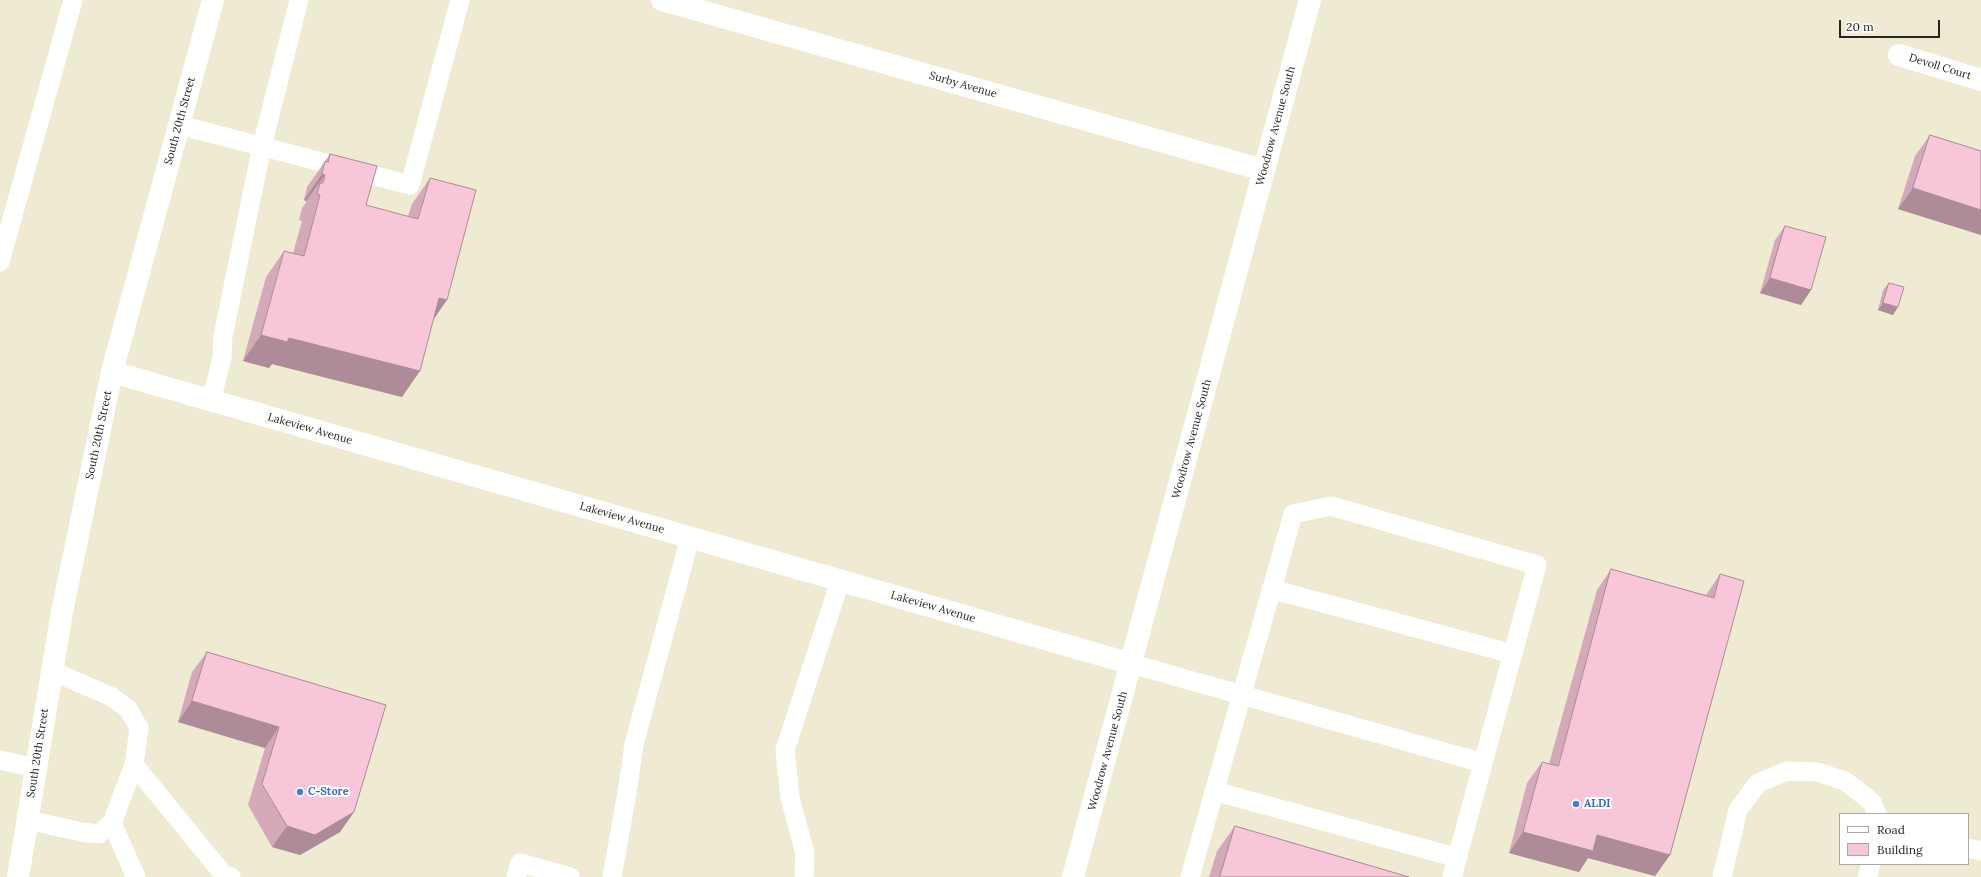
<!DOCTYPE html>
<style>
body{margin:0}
#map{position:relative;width:1981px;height:877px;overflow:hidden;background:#efead2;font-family:Lora,serif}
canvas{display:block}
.legend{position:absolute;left:1839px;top:813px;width:130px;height:52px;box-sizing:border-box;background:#fff;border:1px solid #a9a8a4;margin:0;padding:5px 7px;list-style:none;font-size:12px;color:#27251c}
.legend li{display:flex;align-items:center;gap:8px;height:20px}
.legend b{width:20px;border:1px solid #a9a8a4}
.scale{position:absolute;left:1839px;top:20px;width:101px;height:18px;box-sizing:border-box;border:2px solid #27251c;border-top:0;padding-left:5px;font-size:12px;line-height:14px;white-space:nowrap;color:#27251c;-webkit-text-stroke:3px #fff;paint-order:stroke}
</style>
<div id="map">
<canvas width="1981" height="877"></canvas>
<ul class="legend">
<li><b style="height:5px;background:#fff"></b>Road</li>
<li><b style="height:11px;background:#f7c6d9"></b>Building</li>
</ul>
<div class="scale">20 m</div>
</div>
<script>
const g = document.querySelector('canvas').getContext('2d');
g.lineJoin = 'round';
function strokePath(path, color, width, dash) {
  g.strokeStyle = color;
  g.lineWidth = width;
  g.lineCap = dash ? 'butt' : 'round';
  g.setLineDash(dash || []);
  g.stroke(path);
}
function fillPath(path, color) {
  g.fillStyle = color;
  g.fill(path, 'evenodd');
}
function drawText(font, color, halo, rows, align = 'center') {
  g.font = font + ' Lora,serif';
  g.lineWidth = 4;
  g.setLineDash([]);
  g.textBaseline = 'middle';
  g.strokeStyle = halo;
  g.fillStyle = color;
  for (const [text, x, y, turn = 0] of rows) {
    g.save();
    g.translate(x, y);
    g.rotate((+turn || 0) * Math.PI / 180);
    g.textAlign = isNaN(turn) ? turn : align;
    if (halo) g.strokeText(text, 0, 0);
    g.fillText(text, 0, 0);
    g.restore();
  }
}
strokePath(new Path2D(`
 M179 125 410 185 460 0
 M0 262 73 0
 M211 401 222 358 223 336 262 146 299 0
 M1271 589 1513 654
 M1132 664 1483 763
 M0 760 36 768
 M134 765 224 875 231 877
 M1214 791 1458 858
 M27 820 82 832 99 834 112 823 134 765 139 728 128 709 112 697 52 671
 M112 823 136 877
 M1968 848 1981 851
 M516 877 520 863 570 877
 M612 877 628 787 634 744 690 538
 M804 877 805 853 790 798 785 750 840 581
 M1190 877 1293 514 1331 506 1537 565 1452 877
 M1722 877 1738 810 1758 783 1787 771 1817 772 1845 781 1872 802 1877 814
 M1867 877 1871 864`), '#fff', 19);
strokePath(new Path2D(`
 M662 0 1263 170
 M1899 55 1981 80
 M112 372 1132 664
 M1073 877 1310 0`), '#fff', 22);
strokePath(new Path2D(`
 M18 877 62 612 112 372 213 0`), '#fff', 22);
fillPath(new Path2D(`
 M1930 135 1981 151V235L1898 209 1915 156Z
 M330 154 366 205 408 216 412 204 430 178 434 318 402 397 272 364 269 368 243 361 266 277 284 251 293 253 302 221 299 220 302 208 306 203V201L304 200 307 187Z
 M1785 226 1811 290 1801 305 1760 293 1775 240Z
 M1889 283 1893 315 1878 310 1883 290Z
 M1611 569 1706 595 1720 574 1670 855 1655 876 1588 858 1579 872 1509 853 1527 783 1542 762 1549 764 1597 590Z
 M207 652 386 705 354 812 340 832 300 855 272 847 248 805 265 748 178 722 192 672Z
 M1235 826 1409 877H1209L1217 851Z`), '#d4aabb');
fillPath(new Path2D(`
 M322 174 325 175 306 201 304 200Z
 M1913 188 1981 210V235L1898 209Z
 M1770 278 1811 290 1801 305 1760 293Z
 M439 298 447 300 429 326Z
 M1883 303 1898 307 1893 315 1878 310Z
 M261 335 289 338 420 371 402 397 272 364 269 368 243 361Z
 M192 701 279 727 265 748 178 722Z
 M354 812 340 832 300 855 272 847 287 826Z
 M1523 832 1597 835 1670 855 1655 876 1588 858 1579 872 1509 853Z`), '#ad8b98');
const building = new Path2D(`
 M1930 135 1981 151V210L1913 188Z
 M330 154 377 166 366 205 418 219 430 178 476 190 447 300 439 298 420 371 289 338 287 342 261 335 284 251 304 256 320 195 317 194 320 183H323L325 175 322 174 325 161 328 162Z
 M1785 226 1826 237 1811 290 1770 278Z
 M1889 283 1904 287 1898 307 1883 303Z
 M1611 569 1714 598 1720 574 1744 581 1670 855 1597 835 1593 851 1523 832 1542 762 1558 766Z
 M207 652 386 705 354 812 315 835 287 826 262 784 279 727 192 701Z
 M1235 826 1409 877H1220Z`);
fillPath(building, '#f7c6d9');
strokePath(building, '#ad8b98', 1);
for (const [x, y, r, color] of [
 [300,792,4,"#3f7fe0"],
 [1576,804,4,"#3f7fe0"]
]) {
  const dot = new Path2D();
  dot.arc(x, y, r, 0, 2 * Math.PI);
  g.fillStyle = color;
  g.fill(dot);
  strokePath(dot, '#fff', 1.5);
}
drawText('11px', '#27251c', '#fff', [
 ["Devoll Court",1940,67,17],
 ["Surby Avenue",963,85,16],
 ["South 20th Street",180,121,-75],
 ["Woodrow Avenue South",1276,126,-75],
 ["Lakeview Avenue",310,429,16],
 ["South 20th Street",99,435,-78],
 ["Woodrow Avenue South",1192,439,-75],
 ["Lakeview Avenue",622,518,16],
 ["Lakeview Avenue",933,607,16],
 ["Woodrow Avenue South",1108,751,-75],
 ["South 20th Street",38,753,-81]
]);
drawText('bold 11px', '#366cbe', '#fff', [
 ["C-Store",308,792],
 ["ALDI",1584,804]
], 'left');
</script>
